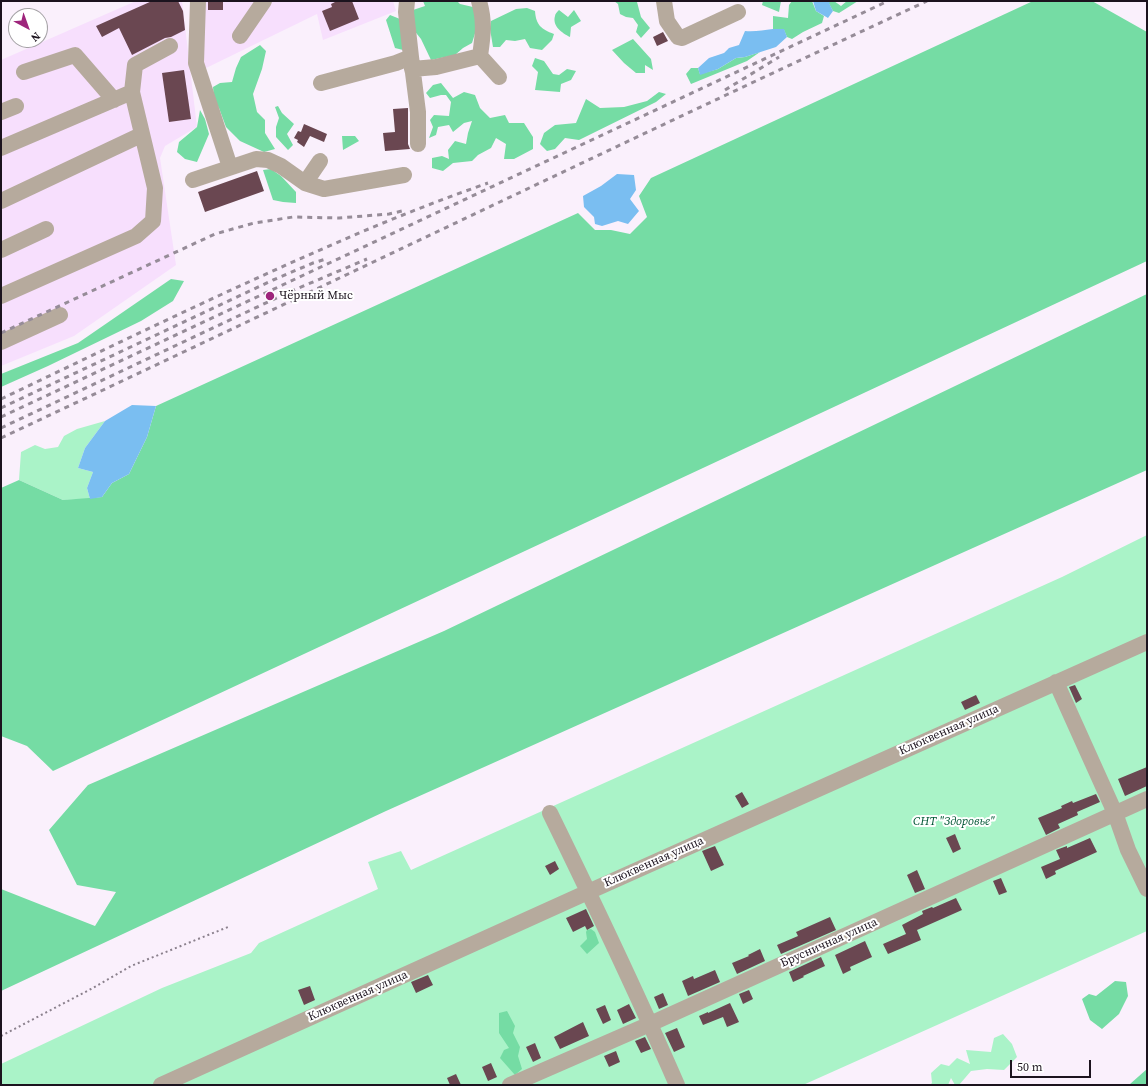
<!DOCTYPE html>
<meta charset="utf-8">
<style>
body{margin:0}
#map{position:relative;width:1148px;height:1086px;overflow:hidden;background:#faf0fc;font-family:"Source Serif 4",serif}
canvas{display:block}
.frame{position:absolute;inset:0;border:2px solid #1c131e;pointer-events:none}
.north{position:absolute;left:8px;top:8px;width:40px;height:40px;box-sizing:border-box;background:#fff;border:1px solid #a4a1a5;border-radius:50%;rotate:139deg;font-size:11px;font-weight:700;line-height:16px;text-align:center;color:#1c131e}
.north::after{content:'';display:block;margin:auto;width:14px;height:18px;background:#9e257c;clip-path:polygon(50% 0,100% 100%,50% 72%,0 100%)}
.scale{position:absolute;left:1010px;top:1060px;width:81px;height:18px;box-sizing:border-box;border:2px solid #1c131e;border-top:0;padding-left:5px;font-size:12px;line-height:14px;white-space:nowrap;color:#1c131e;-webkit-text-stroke:3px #fff;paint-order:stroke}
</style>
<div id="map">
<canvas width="1148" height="1086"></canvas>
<div class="frame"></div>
<div class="north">N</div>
<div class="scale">50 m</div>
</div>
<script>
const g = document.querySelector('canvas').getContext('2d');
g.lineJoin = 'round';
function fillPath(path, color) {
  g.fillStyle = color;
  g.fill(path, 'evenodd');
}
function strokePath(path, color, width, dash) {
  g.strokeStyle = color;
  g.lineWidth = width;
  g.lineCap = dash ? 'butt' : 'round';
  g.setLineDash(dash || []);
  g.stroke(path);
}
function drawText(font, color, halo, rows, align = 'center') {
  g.font = font + ' "Source Serif 4",serif';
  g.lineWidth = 4;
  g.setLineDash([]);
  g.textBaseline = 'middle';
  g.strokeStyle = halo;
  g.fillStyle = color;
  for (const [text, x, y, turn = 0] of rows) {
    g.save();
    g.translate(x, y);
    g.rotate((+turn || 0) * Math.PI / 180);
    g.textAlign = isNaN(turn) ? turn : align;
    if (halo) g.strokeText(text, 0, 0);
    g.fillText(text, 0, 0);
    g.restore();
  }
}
fillPath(new Path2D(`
 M136 1H182L197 127 165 146 160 158 176 265 74 336 1 366V60Z
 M205 1H393L396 11 323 40 317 14 202 70Z`), '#f7dffd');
fillPath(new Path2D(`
 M105 421 85 448 78 468 93 472 87 488 90 499 63 500 19 480 21 452 35 445 45 449 58 447 64 436 77 429Z
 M1147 535V931L803 1085H1V1064L162 988 251 953 259 943 378 889 368 862 401 851 411 870 1062 577Z
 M1003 1034 1012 1044 1017 1057 1004 1070 987 1069 971 1071 959 1085H955L951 1078 948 1085H930L932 1083 931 1073 941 1064 949 1066 957 1058 970 1064 966 1050 991 1052 994 1038Z`), '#aaf3c8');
fillPath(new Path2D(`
 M423 1H457L460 4 473 7 478 24 472 43 463 48 455 55 431 60 421 39 413 29V10L425 6Z
 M614 1H635L637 2 641 17 650 28 641 38 636 32 638 25 633 18 626 17 620 14 618 4Z
 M763 1H781L779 12 762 5Z
 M792 1H812L816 11 824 16 822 23 803 32 792 39 787 37 784 30 773 29V16L788 18 789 5Z
 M831 1H834L841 6 847 1H858L839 13 833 11 828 2Z
 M1033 1H1092L1147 32V261L53 771 27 746 1 736V488L19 480 63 500 102 497 112 483 129 474 147 437 156 406 578 213 595 230H611L630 234 647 217 639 196 651 178Z
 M527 8 535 11C536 25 541 29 554 34L552 40 542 50 530 48 525 39 515 41 506 40 500 47H493L490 29 491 21 516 9Z
 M559 10 568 17 574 10 581 21 571 27 570 37C562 33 552 26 555 16 555 14 557 12 559 10Z
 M390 15 400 19 403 50 395 48 386 20Z
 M633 39 651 59 653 70 645 65V73H636L624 63 612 50Z
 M260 45 266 51 262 69 253 94 257 112 265 120V133L275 149 264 152 240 141 226 127 219 108 214 100 213 87 220 83 232 82 236 68 241 57Z
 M760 52 747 61 691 84 686 74 691 68H698L700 74 718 69 736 58 745 57Z
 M535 58 544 61 553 74 559 75 567 69 576 71 571 80 561 84 560 92 535 90 538 72 532 66Z
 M441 83 453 98 464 92 475 95 480 108 490 118 505 115 509 123H524L533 137V149L514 159H504L506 144 496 138 491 148 478 155 472 161 453 163 443 171 432 168V158L442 156 449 159 448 150 455 141 466 144 468 133 472 121 464 123 453 132 449 125 438 127 436 135 429 138 433 127 430 120 434 115 449 116 451 102 446 95H441L430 98 426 93 433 85Z
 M659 92 666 94 656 102 579 140 565 138 555 149 547 151 540 144 544 133 555 125 576 123 586 99 600 108 624 107 647 101Z
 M278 106 282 113 294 124 287 134 293 145 288 150 276 137V127L279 118 275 107Z
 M200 110 205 119 209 134 197 162 185 159 177 152 179 142 197 127Z
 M342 136H355L359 141 343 150Z
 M271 169 281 176 296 192V203L283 202 273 200 263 170Z
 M171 279 184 281 173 301 141 321 48 366 1 387V374L78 343Z
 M1147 294V470L386 811 1 991V889L95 926 116 892 77 885 49 830 88 785 444 631Z
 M591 929 595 932 599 943 587 954 580 946 587 939 586 932 587 930Z
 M1115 981 1126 982 1128 996 1119 1014 1102 1029 1090 1020 1082 999 1089 994 1096 996Z
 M507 1011 515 1026 513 1033 520 1047 518 1056 522 1069 515 1075 500 1058 504 1050 509 1048 499 1033V1013Z
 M1147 1069V1085H1128L1130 1084Z`), '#75dca4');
fillPath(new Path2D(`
 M813 1H831L829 3 833 11 828 18 816 11Z
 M773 29H784L787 37 776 47 745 57 736 58 718 69 700 75 698 68 709 58 724 53 729 48 739 45 745 31C755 32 763 30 773 29Z
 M617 174 634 175 636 190 630 199 639 211 628 224 618 221 602 226 595 224 594 217 584 207 583 196 601 186Z
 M132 405 156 406 147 437 129 474 112 483 102 497 90 499 87 488 93 472 78 468 85 448 105 421Z`), '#7abef1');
fillPath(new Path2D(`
 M152 1H178L183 11 185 30 171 37 165 38 132 55 119 28 102 37 96 26Z
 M208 1H223V10H208Z
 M337 1H352L359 19 330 31 322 11 332 7 331 4Z
 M663 32 668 41 657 46 653 37Z
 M184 70 191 119 169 122 162 73Z
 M408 108V144L410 149 385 151 383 133 395 132 393 109Z
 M304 124 327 134 324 142 310 136 304 147 297 142 298 140 294 138 298 131 301 132Z
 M257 171 264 191 205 212 198 192Z
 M1075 685 1082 699 1076 703 1069 687Z
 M976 695 980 703 965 710 961 702Z
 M1147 767V786L1125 796 1118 779Z
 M742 792 749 804 742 808 735 796Z
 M1096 794 1100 802 1077 812 1078 815 1058 824 1060 828 1046 835 1038 818 1062 808 1061 806 1072 801 1073 803Z
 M955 834 961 849 953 853 946 838Z
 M1090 838 1097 852 1055 871 1056 874 1046 879 1041 867 1060 859 1056 850 1067 846V848Z
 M715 846 724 865 711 871 702 851Z
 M555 861 559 869 550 875 545 866Z
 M917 870 925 889 915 893 907 875Z
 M1001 878 1007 892 999 895 993 881Z
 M956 898 962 910 917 930 921 940 888 954 883 944 906 934 902 925 923 914 922 911 932 907 933 908Z
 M586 909 594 926 587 930 585 926 573 932 566 918Z
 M830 917 836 930 781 954 777 945 798 936 796 932Z
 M865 941 872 957 850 967 851 970 843 974 835 955Z
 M760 949 765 961 737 974 732 963 749 956 748 955Z
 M821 957 825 966 803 976 804 977 793 982 789 972Z
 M715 970 720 982 688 996 682 981 693 976 694 979Z
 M428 975 433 985 416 993 411 982Z
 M310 986 315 1000 304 1005 298 990Z
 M749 990 753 999 743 1004 739 994Z
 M663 993 668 1005 659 1009 654 997Z
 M730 1003 739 1022 727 1027 723 1017 703 1025 699 1016 708 1012V1013Z
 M629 1004 636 1018 623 1024 617 1010Z
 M605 1005 611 1020 603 1024 596 1009Z
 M583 1022 589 1036 560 1049 554 1037Z
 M677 1028 685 1047 674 1052 665 1033Z
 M645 1037 651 1049 641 1053 635 1041Z
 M535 1043 541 1058 533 1062 526 1047Z
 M616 1051 620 1062 609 1067 604 1056Z
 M491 1063 497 1077 488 1081 482 1067Z
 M456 1074 461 1085H450L447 1078Z`), '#6a4751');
strokePath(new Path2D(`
 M1 1036 91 989 131 966 228 927`), '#8b818d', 2, [2, 3]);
strokePath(new Path2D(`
 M198 1 196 63 230 167
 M407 1 406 12 411 57 418 112V144
 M479 1C485 22 483 35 480 56
 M664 1 667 21 678 37 682 38 738 12
 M240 36 264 1
 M480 56 499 77
 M412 69 436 67 480 56
 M24 72 75 55 114 100
 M321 83 396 63 411 57
 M1 112 16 106
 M1 148 132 92
 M193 180 256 159 268 160 281 166 305 183 324 189 404 175
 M305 183 320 161
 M1 201 141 135
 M1 250 46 229
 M1 296 136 236 153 221 155 188 132 92 135 65 170 46
 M1 342 60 315
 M1056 682 1115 813 1128 850 1147 889
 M550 813C594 903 637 993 677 1085
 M161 1085 588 892 1147 642
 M510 1085 650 1024 1147 799`), '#b6aa9d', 16);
strokePath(new Path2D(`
 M725 90 779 57
 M1 333 215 234 254 223 293 217 339 218 389 214 402 211
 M1 399C112 346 223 292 336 243 386 221 437 201 488 183
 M1 408 273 280 313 263 326 259
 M1 417 888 1
 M1 428 287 293 367 259
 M1 438C310 293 617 145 927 1`), '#968c98', 3, [5, 5]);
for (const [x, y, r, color] of [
 [270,296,5,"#9e257c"]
]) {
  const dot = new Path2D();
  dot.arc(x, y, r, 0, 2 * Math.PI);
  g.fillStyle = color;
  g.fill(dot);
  strokePath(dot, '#fff', 1.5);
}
drawText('12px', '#1c131e', '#fff', [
 ["Чёрный Мыс",279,296]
], 'left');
drawText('12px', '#1c131e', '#fff', [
 ["Клюквенная улица",949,730,-24],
 ["Клюквенная улица",654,862,-24],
 ["Брусничная улица",829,943,-24],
 ["Клюквенная улица",358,996,-24]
]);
drawText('italic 12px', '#005634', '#fff', [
 ["СНТ \"Здоровье\"",954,822]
]);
</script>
